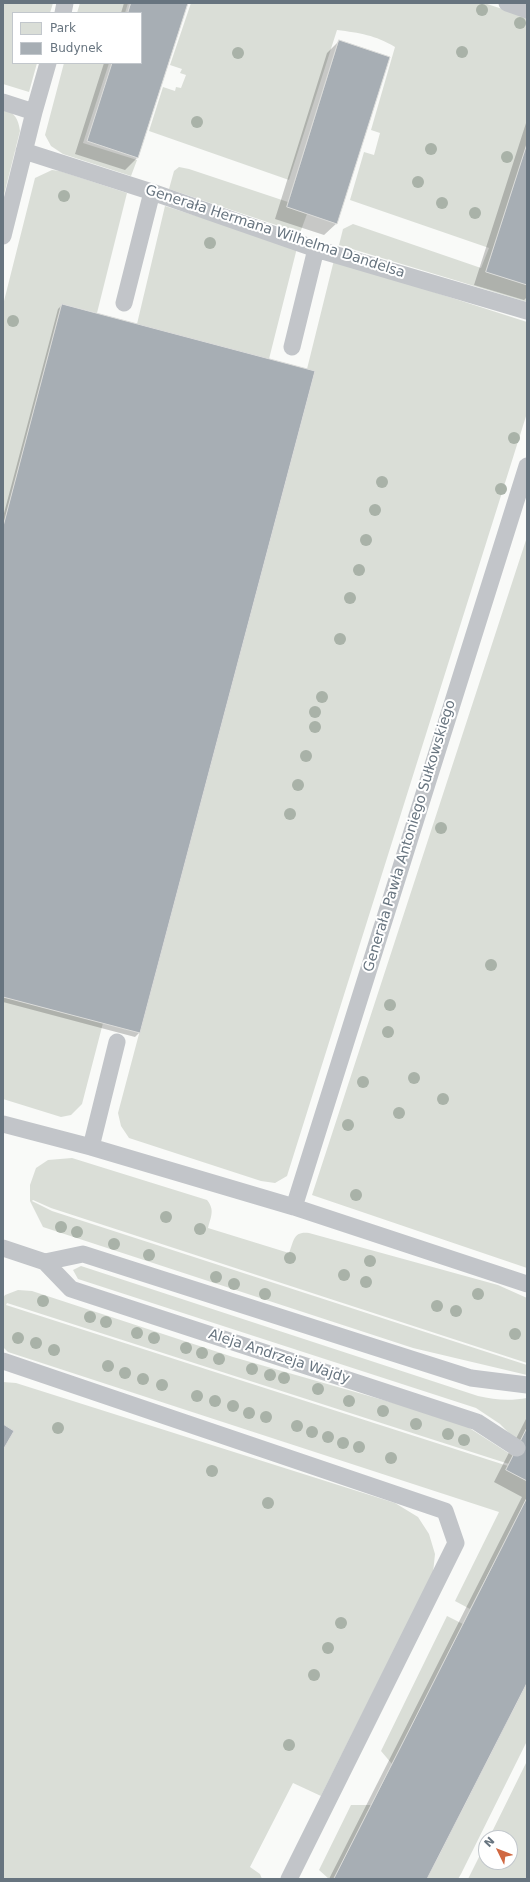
<!DOCTYPE html>
<meta charset="utf-8">
<style>
body{margin:0}
#map{position:relative;width:530px;height:1882px;overflow:hidden;background:#f9faf8;font-family:"DejaVu Sans",sans-serif}
canvas{display:block}
.frame{position:absolute;inset:0;border:4px solid #67747f;pointer-events:none}
.legend{position:absolute;left:12px;top:12px;width:130px;height:52px;box-sizing:border-box;background:#fff;border:1px solid #c2c7cc;margin:0;padding:5px 7px;list-style:none;font-size:12px;color:#67747f}
.legend li{display:flex;align-items:center;gap:8px;height:20px}
.legend b{width:20px;border:1px solid #c2c7cc}
.north{position:absolute;left:478px;top:1830px;width:40px;height:40px;box-sizing:border-box;background:#fff;border:1px solid #c2c7cc;border-radius:50%;rotate:313deg;font-size:11px;font-weight:700;line-height:16px;text-align:center;color:#67747f}
.north::after{content:'';display:block;margin:auto;width:14px;height:18px;background:#d06842;clip-path:polygon(50% 0,100% 100%,50% 72%,0 100%)}
</style>
<div id="map">
<canvas width="530" height="1882"></canvas>
<div class="frame"></div>
<ul class="legend">
<li><b style="height:11px;background:#daded7"></b>Park</li>
<li><b style="height:11px;background:#a7aeb4"></b>Budynek</li>
</ul>
<div class="north">N</div>
</div>
<script>
const g = document.querySelector('canvas').getContext('2d');
g.lineJoin = 'round';
function fillPath(path, color) {
  g.fillStyle = color;
  g.fill(path, 'evenodd');
}
function strokePath(path, color, width, dash) {
  g.strokeStyle = color;
  g.lineWidth = width;
  g.lineCap = dash ? 'butt' : 'round';
  g.setLineDash(dash || []);
  g.stroke(path);
}
function drawText(font, color, halo, rows, align = 'center') {
  g.font = font + ' "DejaVu Sans",sans-serif';
  g.lineWidth = 4;
  g.setLineDash([]);
  g.textBaseline = 'middle';
  g.strokeStyle = halo;
  g.fillStyle = color;
  for (const [text, x, y, turn = 0] of rows) {
    g.save();
    g.translate(x, y);
    g.rotate((+turn || 0) * Math.PI / 180);
    g.textAlign = isNaN(turn) ? turn : align;
    if (halo) g.strokeText(text, 0, 0);
    g.fillText(text, 0, 0);
    g.restore();
  }
}
fillPath(new Path2D(`
 M3 3H53L50 13H13V63H37L29 92 3 84Z
 M80 3H128L125 13H77Z
 M191 3H484L527 17V144L486 272 527 285V302L339 245 343 229 353 224 481 268 489 248 350 200 364 152 374 155 380 133 371 130 395 47C375 35 360 33 337 30L289 180 149 131 163 87 175 91 176 87 181 88 186 75 180 73 182 69 170 65Z
 M64 63H109L83 143 137 160 131 176 63 154 51 146 45 135Z
 M3 109C15 113 18 118 20 131L3 199Z
 M179 167 189 169 288 202 287 207 307 214 300 233 169 189 174 171Z
 M52 170 60 171 127 193 97 313 62 304 3 527V305L35 178Z
 M165 206 297 248 269 359 137 324Z
 M334 260 527 322V413L287 1176 275 1183 261 1181 129 1138 121 1126 118 1113 315 371 307 369Z
 M527 537V1268L312 1195Z
 M3 997 103 1023 82 1104 71 1115 61 1117 3 1099Z
 M72 1158 207 1200C215 1210 211 1216 208 1228L289 1253C294 1241 293 1231 309 1233L498 1285 527 1298V1363L51 1208 33 1200 32 1201 52 1211 527 1365V1375L413 1348 43 1227 30 1201V1185L36 1168 48 1160Z
 M81 1266 478 1396C495 1400 510 1401 527 1398V1428L520 1441 515 1439 500 1424 476 1408 78 1279 73 1270Z
 M18 1290 32 1291 233 1357 460 1422 513 1456 509 1464 7 1303 6 1305 508 1466 506 1470 527 1481V1498L470 1609 455 1601 499 1512 8 1352 3 1347V1298L5 1295Z
 M3 1382 16 1383 395 1503 418 1517 429 1534 435 1554 433 1573 321 1796 293 1783 250 1867 260 1874 262 1879H3Z
 M447 1616 463 1624 392 1764 381 1751Z
 M527 1683V1741L461 1874 458 1879H427Z
 M527 1761V1879H468L486 1843V1862H510V1838H489Z
 M351 1805H371L334 1879H329L319 1870Z`), '#daded7');
fillPath(new Path2D(`
 M124 3H187L137 158 125 170 75 154 104 63H141V13H121Z
 M339 41 337 223 324 235 275 219 327 53Z
 M527 120V297L524 300 474 285Z
 M62 305 139 1033 135 1037 3 1002V517L58 309Z
 M527 1417V1683L427 1879H329L522 1497 494 1482Z`), '#0003');
const building = new Path2D(`
 M131 3H188L138 158 87 141 112 63H141V13H128Z
 M339 40 390 57 337 224 287 207Z
 M527 144V285L486 272Z
 M62 304 315 371 140 1033 3 997V527Z
 M3 1424 14 1431 3 1450Z
 M527 1428V1481L506 1470Z
 M527 1498V1683L427 1879H334Z`);
fillPath(building, '#a7aeb4');
strokePath(building, '#dbdcda', 1);
strokePath(new Path2D(`
 M507 3 527 10
 M63 13 65 3
 M3 102 34 112
 M24 151 152 192 316 249 527 311
 M3 236 34 112 48 63
 M124 303 152 192
 M292 347 316 249
 M3 1124 91 1147 294 1207 527 1284
 M91 1147 117 1042
 M294 1207 527 466
 M3 1248 45 1262 83 1254 471 1378 527 1385
 M45 1262 71 1289 477 1422 517 1448
 M3 1361 445 1511 456 1543 289 1879`), '#c2c5c9', 17);
g.fillStyle = '#a9b2a8';
for (const [x, y] of [
 [482,10],
 [520,23],
 [462,52],
 [238,53],
 [197,122],
 [431,149],
 [507,157],
 [418,182],
 [64,196],
 [442,203],
 [475,213],
 [210,243],
 [13,321],
 [514,438],
 [382,482],
 [501,489],
 [375,510],
 [366,540],
 [359,570],
 [350,598],
 [340,639],
 [322,697],
 [315,712],
 [315,727],
 [306,756],
 [298,785],
 [290,814],
 [441,828],
 [491,965],
 [390,1005],
 [388,1032],
 [414,1078],
 [363,1082],
 [443,1099],
 [399,1113],
 [348,1125],
 [356,1195],
 [166,1217],
 [61,1227],
 [200,1229],
 [77,1232],
 [114,1244],
 [149,1255],
 [290,1258],
 [370,1261],
 [344,1275],
 [216,1277],
 [366,1282],
 [234,1284],
 [265,1294],
 [478,1294],
 [43,1301],
 [437,1306],
 [456,1311],
 [90,1317],
 [106,1322],
 [137,1333],
 [515,1334],
 [18,1338],
 [154,1338],
 [36,1343],
 [186,1348],
 [54,1350],
 [202,1353],
 [219,1359],
 [108,1366],
 [252,1369],
 [125,1373],
 [270,1375],
 [284,1378],
 [143,1379],
 [162,1385],
 [318,1389],
 [197,1396],
 [215,1401],
 [349,1401],
 [233,1406],
 [383,1411],
 [249,1413],
 [266,1417],
 [416,1424],
 [297,1426],
 [58,1428],
 [312,1432],
 [448,1434],
 [328,1437],
 [464,1440],
 [343,1443],
 [359,1447],
 [391,1458],
 [212,1471],
 [268,1503],
 [341,1623],
 [328,1648],
 [314,1675],
 [289,1745]
]) {
  g.beginPath();
  g.arc(x, y, 6, 0, 2 * Math.PI);
  g.fill();
}
drawText('14px', '#67747f', '#fff', [
 ["Generała Hermana Wilhelma Dandelsa",275,232,18],
 ["Generała Pawła Antoniego Sułkowskiego",410,836,-73],
 ["Aleja Andrzeja Wajdy",279,1357,18]
]);
</script>
